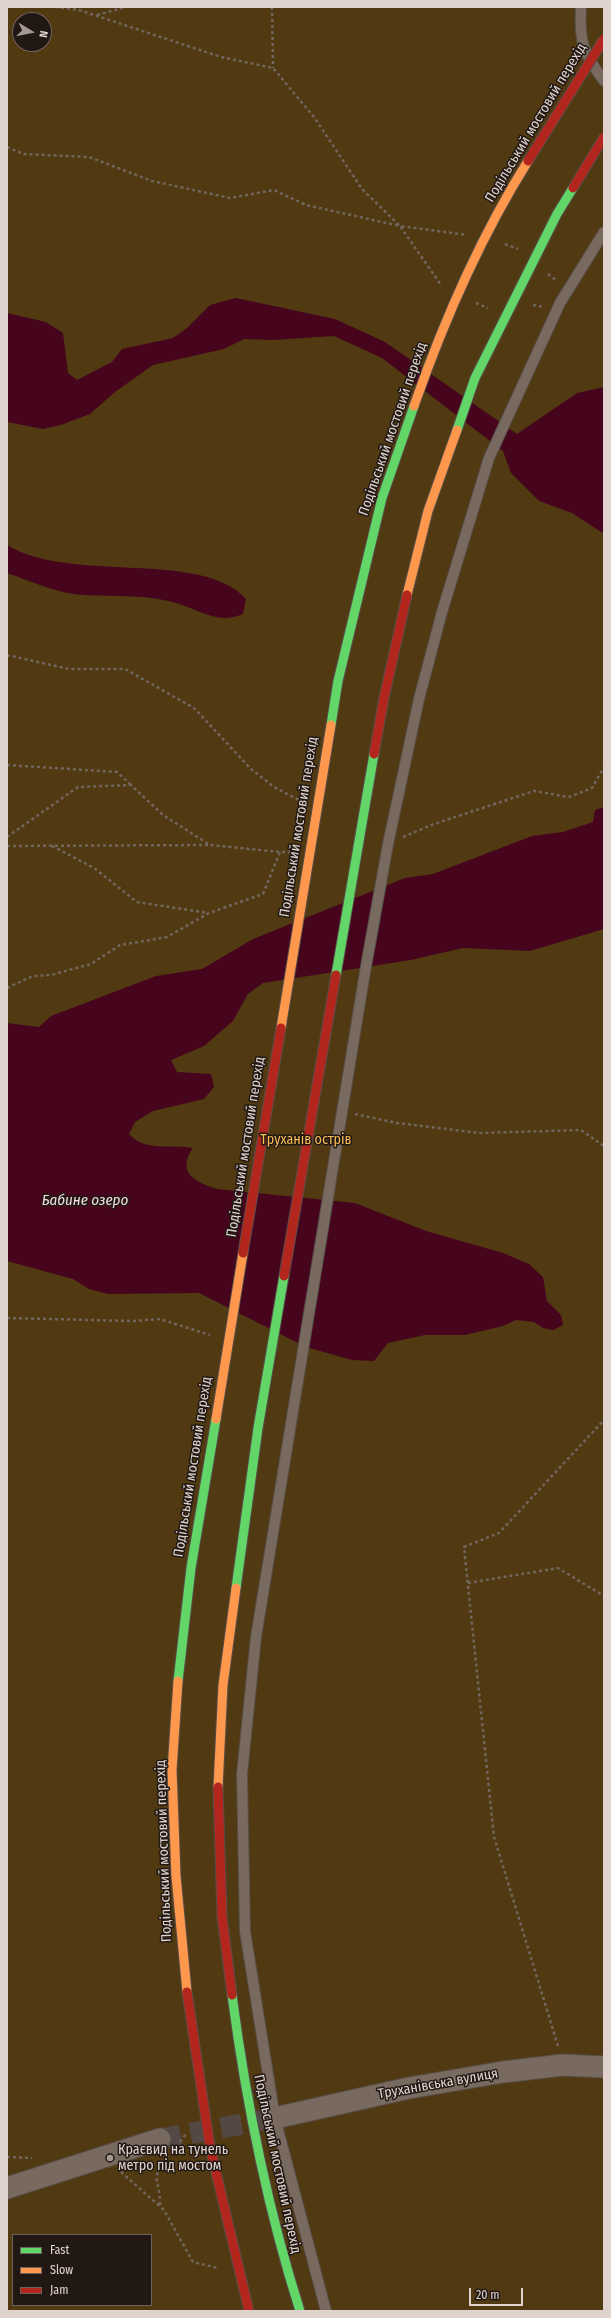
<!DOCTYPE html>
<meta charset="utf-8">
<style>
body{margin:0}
#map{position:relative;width:611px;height:2318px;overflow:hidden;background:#3a302c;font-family:"Fira Sans Condensed",sans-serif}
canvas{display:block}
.frame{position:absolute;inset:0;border:8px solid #e0d3ce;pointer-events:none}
.legend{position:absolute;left:12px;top:2234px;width:140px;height:72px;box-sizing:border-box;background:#211814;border:1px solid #6d635e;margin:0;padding:5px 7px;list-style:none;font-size:12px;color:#e0d3ce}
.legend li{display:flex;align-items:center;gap:8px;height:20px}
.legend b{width:20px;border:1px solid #6d635e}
.north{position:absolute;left:12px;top:12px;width:40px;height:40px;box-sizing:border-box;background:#211814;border:1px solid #6d635e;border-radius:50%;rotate:100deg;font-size:11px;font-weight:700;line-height:16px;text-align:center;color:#e0d3ce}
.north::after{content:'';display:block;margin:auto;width:14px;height:18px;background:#a69a95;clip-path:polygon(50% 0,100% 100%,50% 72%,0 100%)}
.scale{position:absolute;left:469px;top:2288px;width:54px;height:18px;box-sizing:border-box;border:2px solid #e0d3ce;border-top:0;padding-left:5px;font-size:12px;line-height:14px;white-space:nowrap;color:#e0d3ce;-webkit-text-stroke:3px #211814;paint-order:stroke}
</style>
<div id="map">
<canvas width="611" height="2318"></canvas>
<div class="frame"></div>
<ul class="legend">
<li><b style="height:5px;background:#63d668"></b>Fast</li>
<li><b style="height:5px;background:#ff974d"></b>Slow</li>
<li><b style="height:5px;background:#b3261e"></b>Jam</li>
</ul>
<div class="north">N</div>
<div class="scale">20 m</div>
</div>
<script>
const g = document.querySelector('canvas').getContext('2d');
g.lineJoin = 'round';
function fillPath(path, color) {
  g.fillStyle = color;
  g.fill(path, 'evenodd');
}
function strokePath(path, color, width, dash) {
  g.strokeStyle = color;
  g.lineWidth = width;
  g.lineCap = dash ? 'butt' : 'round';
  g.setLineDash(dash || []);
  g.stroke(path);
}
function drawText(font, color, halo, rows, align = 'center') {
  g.font = font + ' "Fira Sans Condensed",sans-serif';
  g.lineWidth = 3;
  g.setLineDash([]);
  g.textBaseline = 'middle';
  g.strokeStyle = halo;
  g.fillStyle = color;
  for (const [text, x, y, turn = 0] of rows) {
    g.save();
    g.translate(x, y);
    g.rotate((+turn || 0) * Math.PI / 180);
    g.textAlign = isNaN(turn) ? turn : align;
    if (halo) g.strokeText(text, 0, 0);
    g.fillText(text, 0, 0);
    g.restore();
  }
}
fillPath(new Path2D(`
 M7 7H604V2311H7ZM20 20H44V44H20ZM13 2235H151V2305H13Z`), '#513a12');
fillPath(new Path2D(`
 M236 298 335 319 385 342 517 434 577 393 604 387V534L572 513 539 501 511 473 503 451 382 358 334 336 273 340 244 339 224 349 153 365 115 392 90 414 61 425 43 429 7 422V313L46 322 63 333 68 373 77 380 112 362 122 349 173 338 187 328 210 305Z
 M7 545C71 584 202 549 246 599L243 614C218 625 200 610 176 603 143 593 108 598 74 594 52 591 28 580 7 573Z
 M604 807V929L530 951 463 948 411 960 263 983 248 994 233 1021 204 1046 171 1060 177 1072 211 1074 214 1087 204 1099 153 1111 135 1122 129 1134C145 1152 172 1144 193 1148 176 1172 195 1182 217 1189L355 1203 426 1231 503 1253 529 1264 543 1277 547 1301 561 1315 563 1325 553 1330 543 1328 534 1322 516 1320 503 1326 465 1335H425L388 1343 374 1361 352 1360 306 1347 199 1293 108 1294 89 1289 73 1279 7 1261V1023L39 1027 51 1016 156 976 202 969 253 939 405 878 433 874 532 836 563 832 593 822 595 810Z`), '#46041d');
strokePath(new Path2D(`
 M160 2139 275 2118`), '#534844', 21, [21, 10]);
const lane = new Path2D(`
 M581 7C579 42 583 53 604 81
 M326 2311 275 2118 245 1931 242 1774 256 1637 365 972 388 844 419 699 442 612 489 458 560 303 604 232`);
const street = new Path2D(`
 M275 2118 409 2088 503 2072 563 2065 604 2067
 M7 2188 160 2139`);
strokePath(lane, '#574e4a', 12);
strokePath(street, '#574e4a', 23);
strokePath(new Path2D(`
 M55 7 79 10 221 57 273 68 314 117 362 189 400 226 467 235
 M272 7 273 68
 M97 15 126 7
 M7 147 24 154 89 157 152 181 230 198 274 190 306 205 400 226 441 285
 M505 244 518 249
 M548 274 557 281
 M476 303 488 308
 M533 305 544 307
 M7 655 69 669H125L194 708 251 769 274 787 299 800
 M7 765 117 772 131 785
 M7 837 78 787 131 785 163 815 210 845 280 852H290
 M403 837 434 824 534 791 569 797 592 788 604 767
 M7 846 208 845
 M52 846 94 868 137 902 208 913
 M7 988 33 976 51 975 91 964 120 945 167 937 209 913 263 894 280 852
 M355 1114 397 1123 479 1133 581 1130 604 1146
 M7 1318 132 1321 160 1319 210 1335
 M468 1583 558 1568 604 1596
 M558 2046 494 1837 464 1547 499 1533 604 1420
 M180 2142 186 2134
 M7 2157 32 2158
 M121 2172 164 2210 193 2262 218 2268
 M160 2205C161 2180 148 2180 168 2157`), '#71665e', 2.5, [3, 3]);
strokePath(lane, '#786a5f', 10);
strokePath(street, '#786a5f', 21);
const fastBridge = new Path2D(`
 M457 430 475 378 557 214 573 188
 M331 725 338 681 382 498 414 406
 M336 975 374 754
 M236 1588 258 1428 284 1276
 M178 1681 191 1568 216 1419
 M232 1995C246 2102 267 2207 300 2311`);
const slowBridge = new Path2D(`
 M414 406C443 323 481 236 528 161
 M407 595 428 511 457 430
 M281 1028 331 725
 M216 1419 243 1253
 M178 1681 172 1770 176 1876 187 1992
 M218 1787 223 1685 236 1588`);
const jamBridge = new Path2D(`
 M528 161 604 39
 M573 188 604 137
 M374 754 384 698 407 595
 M243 1253 281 1028
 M284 1276 336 975
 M218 1787 222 1916 232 1995
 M187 1992 210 2147 249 2311`);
strokePath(fastBridge, '#574e4a', 11, []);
strokePath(slowBridge, '#574e4a', 11, []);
strokePath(jamBridge, '#574e4a', 11, []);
strokePath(fastBridge, '#63d668', 9);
strokePath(slowBridge, '#ff974d', 9);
strokePath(jamBridge, '#b3261e', 9);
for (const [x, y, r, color] of [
 [110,2158,4,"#a69a95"]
]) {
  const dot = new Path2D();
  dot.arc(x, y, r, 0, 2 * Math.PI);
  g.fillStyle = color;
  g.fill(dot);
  strokePath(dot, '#211814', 1.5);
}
drawText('14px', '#e0d3ce', '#211814', [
 ["Подільський мостовий перехід",536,123,-59],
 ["Подільський мостовий перехід",393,429,-71],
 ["Подільський мостовий перехід",299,827,-81],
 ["Подільський мостовий перехід",246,1147,-81],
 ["Подільський мостовий перехід",193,1467,-81],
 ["Подільський мостовий перехід",164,1851,-92],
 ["Труханівська вулиця",438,2084,-10],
 ["Подільський мостовий перехід",277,2164,78]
]);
drawText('14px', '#fabe59', '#211814', [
 ["Труханів острів",306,1140]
]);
drawText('14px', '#e0d3ce', '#211814', [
 ["Краєвид на тунель",118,2150],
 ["метро під мостом",118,2166]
], 'left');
drawText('italic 15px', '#f4dce1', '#211814', [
 ["Бабине озеро",85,1201]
]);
</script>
